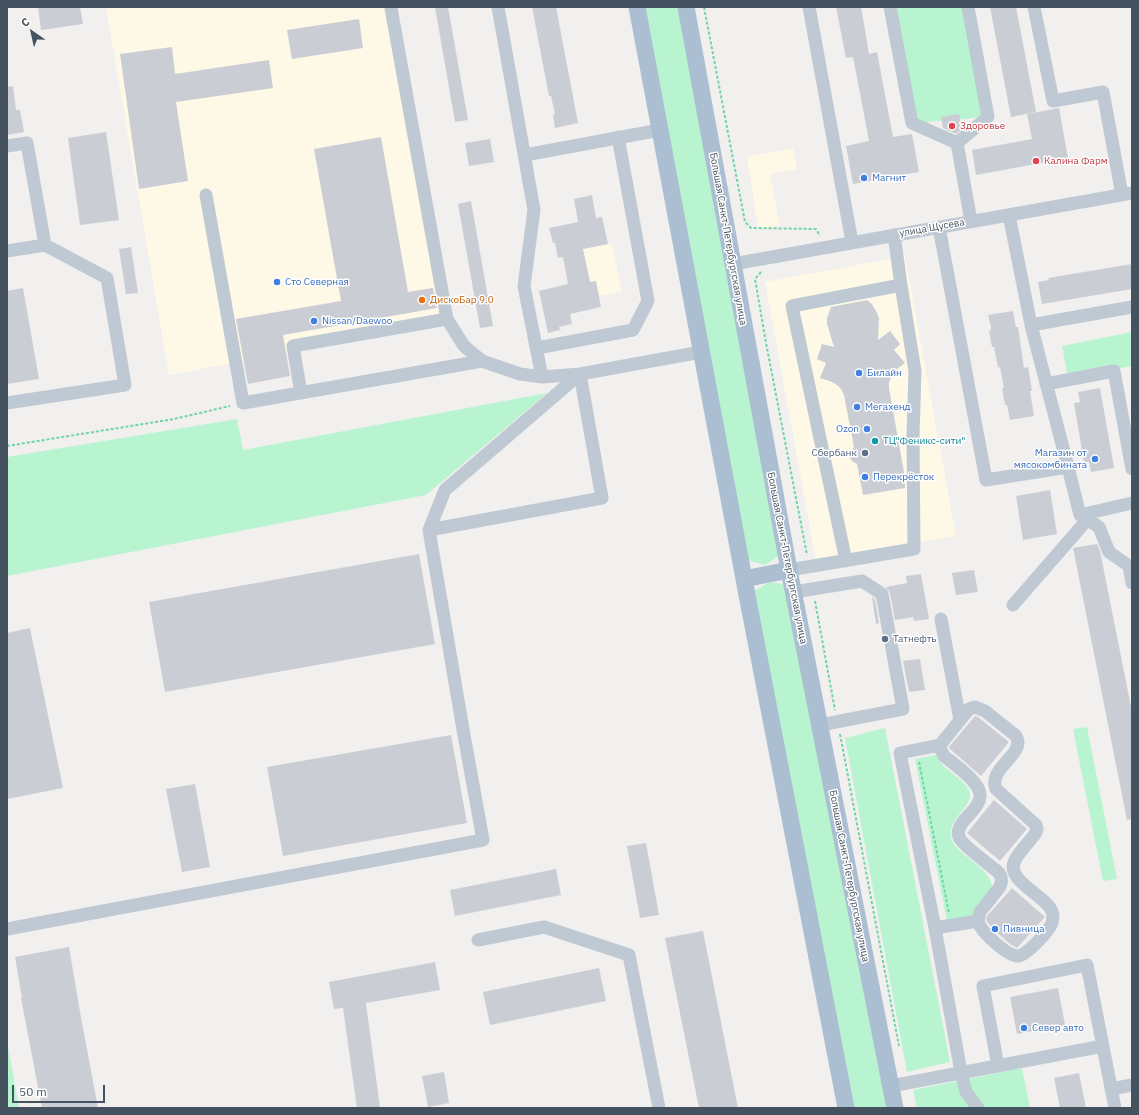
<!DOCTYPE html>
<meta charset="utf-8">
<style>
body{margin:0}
#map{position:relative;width:1139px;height:1115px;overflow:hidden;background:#f2efef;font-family:"IBM Plex Sans",sans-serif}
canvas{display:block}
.frame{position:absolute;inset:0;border:8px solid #45525f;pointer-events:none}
.north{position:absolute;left:12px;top:12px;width:40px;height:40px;-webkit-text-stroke:3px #fff;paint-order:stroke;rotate:326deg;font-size:11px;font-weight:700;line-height:16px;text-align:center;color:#45525f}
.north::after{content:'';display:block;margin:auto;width:14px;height:18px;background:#45525f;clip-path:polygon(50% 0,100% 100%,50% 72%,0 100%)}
.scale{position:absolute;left:12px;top:1085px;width:93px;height:18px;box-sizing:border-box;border:2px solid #45525f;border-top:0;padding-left:5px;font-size:12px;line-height:14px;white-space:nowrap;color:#45525f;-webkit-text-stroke:3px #fff;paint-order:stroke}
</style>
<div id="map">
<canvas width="1139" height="1115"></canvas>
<div class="frame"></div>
<div class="north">С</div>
<div class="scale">50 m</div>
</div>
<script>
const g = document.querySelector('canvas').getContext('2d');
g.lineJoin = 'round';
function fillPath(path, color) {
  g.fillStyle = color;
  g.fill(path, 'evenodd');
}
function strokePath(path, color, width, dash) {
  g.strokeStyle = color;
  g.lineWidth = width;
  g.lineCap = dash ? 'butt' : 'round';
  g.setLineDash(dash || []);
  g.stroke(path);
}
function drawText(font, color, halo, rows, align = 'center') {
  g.font = font + ' "IBM Plex Sans",sans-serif';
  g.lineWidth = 3;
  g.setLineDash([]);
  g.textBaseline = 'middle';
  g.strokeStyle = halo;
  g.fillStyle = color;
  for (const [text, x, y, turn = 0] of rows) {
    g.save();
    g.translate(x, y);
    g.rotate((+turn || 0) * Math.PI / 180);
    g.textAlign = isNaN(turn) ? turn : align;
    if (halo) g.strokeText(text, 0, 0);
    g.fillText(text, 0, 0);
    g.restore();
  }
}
fillPath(new Path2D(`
 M106 7H396L451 323 169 375Z
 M793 148 797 169 770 174 780 226 758 228 747 157Z
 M612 243 622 292 599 296 596 281 590 282 585 257 577 250Z
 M905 256 956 536 816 561 765 282Z`), '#fef8e7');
fillPath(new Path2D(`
 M644 7H679L780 555 765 565 748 560Z
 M890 7H968L988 117 912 123Z
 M1132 332V366L1068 377 1062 346Z
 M547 393 426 495 7 576V457L237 419 243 450Z
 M770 582 788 585 889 1108H852L754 591Z
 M1087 727 1117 879 1103 881 1073 729Z
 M885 728 950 1062 907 1072 845 738Z
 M936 755C938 758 939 761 941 763 947 771 969 783 970 794 971 811 941 821 954 844 963 858 991 869 992 887 986 896 980 911 970 916 964 919 954 920 947 921L915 759Z
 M7 1040 19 1108H7Z
 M1022 1068 1030 1108H917L913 1090Z`), '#b9f4d0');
fillPath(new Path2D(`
 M38 7H80L83 24 41 30Z
 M435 7H448L468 120 455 122Z
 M532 7H556L578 123 555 128 553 115 555 114 551 96H549Z
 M836 7H861L869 54 877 52 893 137 912 134 919 172 853 184 846 146 869 141 853 57 846 58Z
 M990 7H1016L1036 112 1011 117Z
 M359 19 363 48 292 59 287 30Z
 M172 47 175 74 269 60 273 88 176 102 188 181 139 189 120 54Z
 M13 86 16 110H20L24 132 7 135V87Z
 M1059 108 1068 158 976 175 972 150 1032 139 1027 114Z
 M959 114 962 129 956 134 943 128 941 117Z
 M106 132 119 220 80 225 68 138Z
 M381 137 408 292 433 288 437 308 283 335 290 376 248 384 236 319 341 301 314 149Z
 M490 139 494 162 469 166 465 143Z
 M592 195 596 218 602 217 608 244 583 249 590 282 596 281 601 307 570 314 572 324 559 327 560 330 548 333 539 291 568 284 563 257 558 258 555 243H553L549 228 578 222 574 199Z
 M471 201 493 326 480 328 458 204Z
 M131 247 138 293 126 294 119 249Z
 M1132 264V289L1042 304 1038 282 1049 280 1048 278Z
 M23 288 39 379 7 384V291Z
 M867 300 872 304 877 313 879 318 878 340 890 331 900 344 894 350 905 363 897 369 892 376 889 382V388L905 478V488L863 495 857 464 852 461 849 457V455L854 447 844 395 841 389 837 385 832 382 820 378 826 363 817 359 822 344 834 347 827 324V318L831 307Z
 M1013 311 1015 323 1016 327H1018L1024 368 1028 367 1032 391H1030L1034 416 1010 420 1007 405H1005L1002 388H1004L1000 367 998 368 994 347H992L989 331 991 330V327L988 315Z
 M1100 388 1114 468 1091 472 1089 462 1084 463 1074 403 1080 402 1078 392Z
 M1050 490 1057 534 1023 540 1016 496Z
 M1097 544 1100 551 1132 712V819L1127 820 1073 548Z
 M419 554 435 644 165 692 149 602Z
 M974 570 978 592 956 595 952 573Z
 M921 574 929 619 914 621 913 617 895 620 890 593 886 587 907 583 906 576Z
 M872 597 875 599 879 623 876 624Z
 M30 628 63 788 7 799V633Z
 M920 659 925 690 909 692 903 661Z
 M975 716 978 717 1009 742 981 776 950 749 949 747Z
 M451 735 467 823 283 856 267 767Z
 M195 784 210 867 182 872 166 789Z
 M994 800 1027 829 1000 861 967 833Z
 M646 843 659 915 640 918 627 846Z
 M556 869 561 895 455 916 450 890Z
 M1012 888 1045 917 1017 948 1010 944 992 928 986 920 987 916Z
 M703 931 738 1108H699L665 938Z
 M69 947 80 1012 98 1108H42L21 998H22L15 957Z
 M435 962 440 990 366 1003 380 1108H357L343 1008 334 1009 329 982Z
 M599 968 606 1001 490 1025 483 992Z
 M1058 988 1065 1025 1017 1034 1010 997Z
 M444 1072 449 1103 428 1107 422 1076Z
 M1079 1073 1086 1108H1060L1054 1078Z`), '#caced4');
strokePath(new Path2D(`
 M704 7 745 222 751 228 816 229 820 236
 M761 272 755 279 766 343 807 555
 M7 446 174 419 230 406
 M815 601 835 710
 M840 734 899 1046
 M919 762 949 913`), '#6dd6a4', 2, [3, 2]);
strokePath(new Path2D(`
 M498 7 534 210 524 286 542 377
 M809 7 852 242
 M890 7 912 123 957 143
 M968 7 988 117 957 143 971 221
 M1034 7 1053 101 1103 92 1122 195
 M391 8 447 319 464 346 482 361
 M7 146 27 143 45 245 107 278 125 385 7 403
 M525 155 660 130
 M206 195 243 403 482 361 520 374 542 377 580 374 701 352
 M1009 215 1031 325 1068 467
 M939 227 986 480 1068 467 1080 515 1099 527 1109 552 1129 566 1132 583
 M7 251 45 245
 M733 264 1132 193
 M1031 325 1132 307
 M537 348 633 330 648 301 618 137
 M1046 384 1114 371 1132 469
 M301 393 293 346 447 319
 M1080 515 1132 503
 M429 530 602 498 580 374
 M846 561 792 306 901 285
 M789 570 914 549 913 436 915 371 901 285 894 235
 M794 592 862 581 882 594 903 709 820 725
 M1013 605 1087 520
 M941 619 960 720
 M940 745 941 750 944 756C955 765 973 777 979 790 987 809 950 822 960 839 966 848 984 860 993 868 996 870 1000 873 1001 877 1002 881 1001 885 999 888L980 912 978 921 935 928 961 1072 966 1092 978 1108
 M935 928 900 753 940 745 969 709 975 707 985 711 1015 735C1029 753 987 767 996 789L1036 825 1037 829 1035 834C1029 842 1019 852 1015 860 1003 883 1054 897 1053 917 1053 918 1052 922 1052 923 1049 931 1026 956 1018 956 1007 956 980 931 978 921
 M7 929 483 840 464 735 429 530 445 490 580 374
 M478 940 544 927 629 955 659 1108
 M998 1066 983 986 1087 965 1115 1108
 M891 1086 1103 1046
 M1111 1089 1132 1085`), '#bec9d3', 13);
strokePath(new Path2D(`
 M637 7 747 595 846 1108
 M686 7 789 570 895 1108
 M744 579 789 570`), '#acbed1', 17);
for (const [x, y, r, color] of [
 [952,126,4,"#e0444e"],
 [1036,161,4,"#e0444e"],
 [864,178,4,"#3f7fe0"],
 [277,282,4,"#3f7fe0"],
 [422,300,4,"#e8710a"],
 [314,321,4,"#3f7fe0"],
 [859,373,4,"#3f7fe0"],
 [857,407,4,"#3f7fe0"],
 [867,429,4,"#3f7fe0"],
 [875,441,4,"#0f9aa8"],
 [865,453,4,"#5c6f8a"],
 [1095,459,4,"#3f7fe0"],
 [865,477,4,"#3f7fe0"],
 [885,639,4,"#5c6f8a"],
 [995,929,4,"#3f7fe0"],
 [1024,1028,4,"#3f7fe0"]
]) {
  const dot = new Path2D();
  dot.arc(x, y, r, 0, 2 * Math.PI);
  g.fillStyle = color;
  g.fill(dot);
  strokePath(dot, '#fff', 1.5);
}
drawText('10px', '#be3a42', '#fff', [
 ["Здоровье",960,126],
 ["Калина Фарм",1044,161]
], 'left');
drawText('10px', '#366cbe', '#fff', [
 ["Магнит",872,178],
 ["Сто Северная",285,282],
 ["Nissan/Daewoo",322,321],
 ["Билайн",867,373],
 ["Мегахенд",865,407],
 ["Ozon",859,429,"right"],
 ["Магазин от",1087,453,"right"],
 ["мясокомбината",1087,465,"right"],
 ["Перекрёсток",873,477],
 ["Пивница",1003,929],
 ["Север авто",1032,1028]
], 'left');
drawText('10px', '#45525f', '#fff', [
 ["улица Щусева",932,228,-10],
 ["Большая Санкт-Петербургская улица",728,239,80],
 ["Большая Санкт-Петербургская улица",787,558,79],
 ["Большая Санкт-Петербургская улица",849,876,79]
]);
drawText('10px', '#c56008', '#fff', [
 ["ДискоБар 9.0",430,300]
], 'left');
drawText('10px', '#0d838f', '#fff', [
 ["ТЦ\"Феникс-сити\"",883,441]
], 'left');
drawText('10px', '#4e5e75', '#fff', [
 ["Сбербанк",857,453],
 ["Татнефть",893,639,"left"]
], 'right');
</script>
